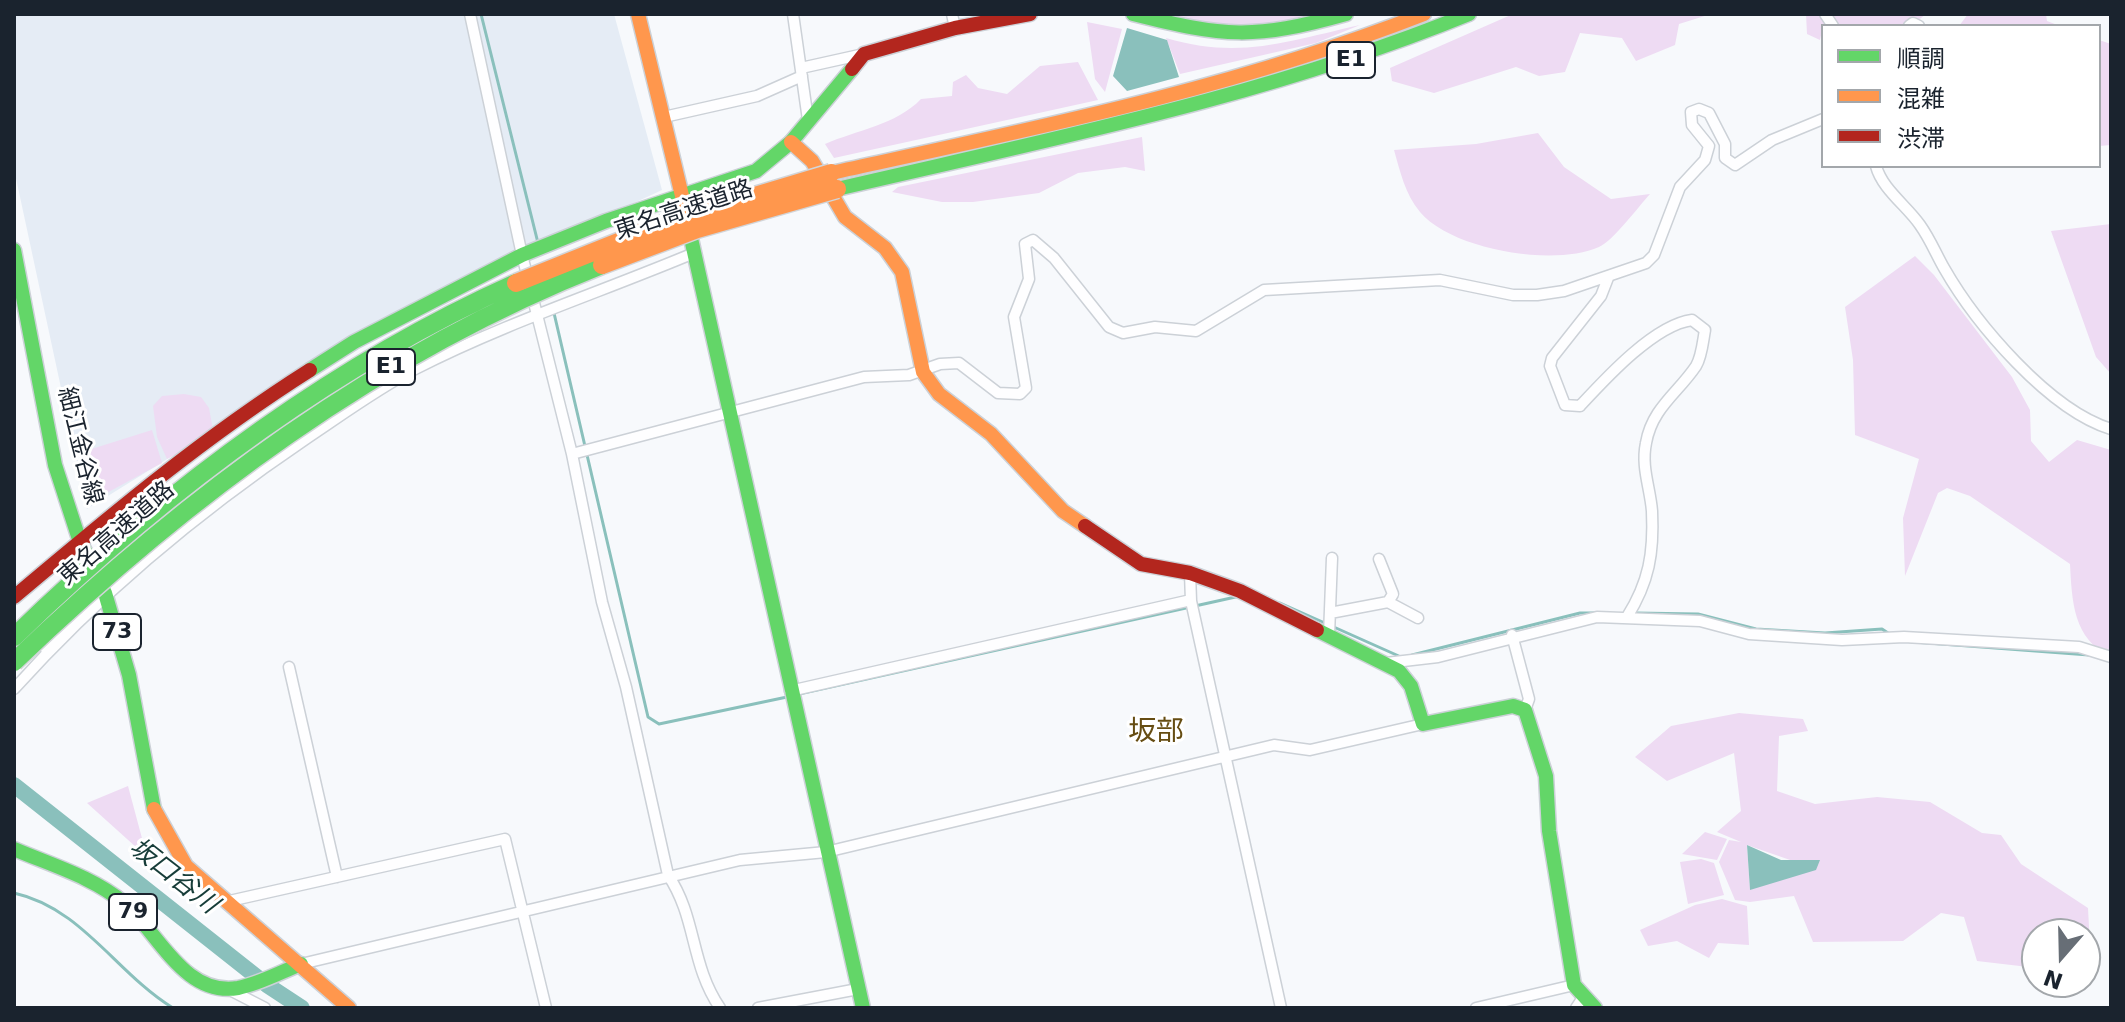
<!DOCTYPE html>
<meta charset="utf-8">
<style>
body{margin:0}
#map{position:relative;width:2125px;height:1022px;overflow:hidden;background:#f7f9fc;font-family:"DejaVu Sans","Noto Sans JP",sans-serif}
canvas{display:block}
.frame{position:absolute;inset:0;border:16px solid #1a232e;pointer-events:none}
.legend{position:absolute;left:1821px;top:24px;width:280px;height:144px;box-sizing:border-box;background:#fff;border:2px solid #a3a7ab;margin:0;padding:10px 14px;list-style:none;font-size:24px;color:#1a232e}
.legend li{display:flex;align-items:center;gap:16px;height:40px}
.legend b{width:40px;border:2px solid #a3a7ab}
.north{position:absolute;left:2021px;top:918px;width:80px;height:80px;box-sizing:border-box;background:#fff;border:2px solid #a3a7ab;border-radius:50%;rotate:200deg;font-size:22px;font-weight:700;line-height:32px;text-align:center;color:#1a232e}
.north::after{content:'';display:block;margin:auto;width:28px;height:36px;background:#676e76;clip-path:polygon(50% 0,100% 100%,50% 72%,0 100%)}
</style>
<div id="map">
<canvas width="2125" height="1022"></canvas>
<div class="frame"></div>
<ul class="legend">
<li><b style="height:10px;background:#63d668"></b>順調</li>
<li><b style="height:10px;background:#ff974d"></b>混雑</li>
<li><b style="height:10px;background:#b3261e"></b>渋滞</li>
</ul>
<div class="north">N</div>
</div>
<script>
const g = document.querySelector('canvas').getContext('2d');
g.lineJoin = 'round';
function fillPath(path, color) {
  g.fillStyle = color;
  g.fill(path, 'evenodd');
}
function strokePath(path, color, width, dash) {
  g.strokeStyle = color;
  g.lineWidth = width;
  g.lineCap = dash ? 'butt' : 'round';
  g.setLineDash(dash || []);
  g.stroke(path);
}
function drawText(font, color, halo, rows, align = 'center') {
  g.font = font + ' "DejaVu Sans","Noto Sans JP",sans-serif';
  g.lineWidth = 6;
  g.setLineDash([]);
  g.textBaseline = 'middle';
  g.strokeStyle = halo;
  g.fillStyle = color;
  for (const [text, x, y, turn = 0] of rows) {
    g.save();
    g.translate(x, y);
    g.rotate((+turn || 0) * Math.PI / 180);
    g.textAlign = isNaN(turn) ? turn : align;
    if (halo) g.strokeText(text, 0, 0);
    g.fillText(text, 0, 0);
    g.restore();
  }
}
fillPath(new Path2D(`
 M14 14H614L662 190 522 255 291 382 87 509 14 169Z`), '#e5ecf5');
fillPath(new Path2D(`
 M1175 14H1314C1279 22 1205 40 1175 14Z
 M1513 14H1711L1679 24 1675 45 1636 61 1622 38 1580 33 1565 72 1539 76 1516 67 1434 93 1392 81 1390 68Z
 M1806 14H1926L1911 26H1823L1820 40 1807 34Z
 M1968 14H2046L2047 21 2060 26H1959Z
 M1087 22 1122 29 1105 92 1095 79Z
 M1360 25 1316 43 1180 74 1166 38C1240 60 1288 41 1360 25Z
 M2099 40 2111 44V145L2099 146Z
 M1078 62 1098 100 834 158 825 144C857 130 896 125 921 99L952 96 953 82 966 75 978 88 1007 94 1040 66Z
 M1538 133 1564 167 1611 199 1650 194C1639 206 1613 241 1599 247 1554 267 1452 250 1420 212 1405 194 1400 171 1394 150L1476 144Z
 M1142 137 1145 171 1125 167 1078 173 1039 193 973 202H942L892 192 898 187Z
 M2111 224V374L2096 357 2051 231Z
 M1915 256 1934 275 2012 377 2030 410 2031 441 2049 462 2077 440 2111 450V657C2073 639 2072 601 2070 564L1970 496 1947 488 1938 493 1905 576 1903 518 1919 459 1855 435 1853 360 1845 307Z
 M184 394 201 397 209 408 214 435 167 459 157 437 153 406 162 396Z
 M152 430 162 463 90 502 82 452Z
 M1739 713 1803 719 1808 731 1779 736 1777 791 1815 804 1877 797 1930 802 1982 833 2001 835 2021 864 2088 908 2092 983 2085 981V934H2037V968L1977 961 1964 917 1941 913 1903 941 1813 942 1794 896 1750 902 1735 900 1719 862 1729 840 1741 842 1717 832 1741 811 1734 753 1667 781 1635 757 1671 726ZM1747 845 1816 869 1750 889Z
 M128 786 147 857 87 803Z
 M1705 832 1727 839 1717 860 1682 854Z
 M1701 859 1714 863 1724 895 1688 904 1680 862Z
 M1722 899 1747 906 1749 945 1718 943 1709 958 1677 941 1648 946 1640 930 1695 905Z`), '#eedbf3');
fillPath(new Path2D(`
 M1127 28 1167 40 1179 77 1127 91 1113 76Z
 M1747 845 1781 860H1820L1816 870 1750 890Z`), '#8ac0bc');
strokePath(new Path2D(`
 M481 14 538 243
 M554 313 648 717 659 724 787 697
 M1280 603 1401 657
 M1635 613 1698 614 1756 629 1825 633 1882 629 1888 633
 M1901 641 2089 655
 M1412 655 1580 613H1595
 M799 694 1240 596
 M14 893C82 908 116 973 173 1008`), '#8ac0bc', 3);
strokePath(new Path2D(`
 M14 785 267 985 302 1008`), '#8ac0bc', 16);
const street = new Path2D(`
 M470 14 522 255 572 454 602 602 626 687 668 875C697 918 690 964 720 1008
 M793 14 808 120
 M952 14 955 28
 M1825 14 1833 26
 M1909 26 1913 23 1919 26
 M801 68 864 54
 M664 117 757 96 802 76
 M1876 166C1882 189 1907 206 1920 225 1930 239 1936 254 1944 268 1976 324 2049 410 2111 429
 M1608 278 1601 296 1552 358 1550 366 1565 405 1580 406C1605 379 1654 325 1692 320L1705 330C1703 340 1702 356 1696 366 1678 393 1652 408 1646 443 1641 467 1650 487 1652 511 1654 553 1649 582 1627 617
 M572 454 864 377 909 375 940 364 959 363 998 393 1020 394 1026 388 1014 317 1029 279 1025 244 1033 240 1054 258 1109 327 1123 333 1155 327 1196 331 1264 290 1440 280 1513 295H1537L1564 291 1646 263 1654 255 1680 187 1705 160 1709 146 1692 125 1691 112 1699 109 1709 113 1725 144V158L1735 165 1772 140 1823 119
 M1190 573 1191 601 1281 1008
 M1388 602 1418 618
 M1330 613 1388 602 1393 594 1379 559
 M1329 635 1332 558
 M1512 635 1529 699 1525 710
 M45 648 77 612
 M1386 663 1438 657 1597 617 1700 621 1749 634 1842 640 1904 637 2079 647 2111 657
 M289 667 337 877
 M14 689C101 592 199 511 307 438 343 414 377 389 415 369 505 323 601 292 694 253
 M790 691 1191 600
 M225 902 505 839 546 1008
 M301 964 740 860 826 852 1274 745 1310 750 1423 724
 M230 990 265 1008
 M758 1008 858 989
 M1476 1008 1574 985
 M1576 1008 1584 996`);
const fast = new Path2D(`
 M1133 14C1225 37 1253 40 1346 14
 M837 189C1051 139 1265 97 1469 14
 M688 225 863 1008
 M14 250 55 465 79 539 105 593 129 675 154 809
 M310 370 354 342 522 255 606 221 756 171 791 142 852 69
 M1317 630 1399 671 1411 686 1423 724 1513 706 1525 710 1546 776 1549 831 1574 985 1595 1008
 M14 849C51 865 93 877 124 903 158 932 184 997 238 988 259 984 281 972 301 964`);
const slow = new Path2D(`
 M638 14 684 204
 M791 142 812 161 845 217 885 248 902 272 923 372 939 394 991 434 1063 511 1085 526
 M831 173C1032 129 1232 89 1424 14
 M154 809 186 866 349 1008`);
const jam = new Path2D(`
 M852 69 864 54 955 28 1030 14
 M1085 526 1141 564 1190 573 1240 591 1317 630
 M14 597C110 516 204 437 310 370`);
strokePath(street, '#ccd1d7', 13);
strokePath(fast, '#ccd1d7', 17);
strokePath(slow, '#ccd1d7', 17);
strokePath(jam, '#ccd1d7', 17);
strokePath(street, '#fefeff', 10);
strokePath(fast, '#63d668', 14);
strokePath(slow, '#ff974d', 14);
strokePath(jam, '#b3261e', 14);
const fastBridge = new Path2D(`
 M14 637C162 493 327 368 516 283
 M14 662C187 496 377 354 602 265`);
const slowBridge = new Path2D(`
 M602 265 697 229 837 189
 M516 283 668 222 831 173`);
strokePath(fastBridge, '#d2d5d9', 21, []);
strokePath(slowBridge, '#d2d5d9', 21, []);
strokePath(fastBridge, '#63d668', 18);
strokePath(slowBridge, '#ff974d', 18);
for (const [x, y, w] of [
 [1351,60,48],
 [391,367,48],
 [117,632,48],
 [133,912,48]
]) {
  const box = new Path2D();
  box.roundRect(x - w / 2, y - 18, w, 36, 6);
  g.fillStyle = '#fff';
  g.fill(box);
  strokePath(box, '#1a232e', 2);
}
drawText('bold 22px', '#1a232e', null, [
 ["E1",1351,60],
 ["E1",391,367],
 ["73",117,632],
 ["79",133,912]
]);
drawText('24px', '#1a232e', '#fff', [
 ["東名高速道路",684,211,-18],
 ["細江金谷線",79,446,76],
 ["東名高速道路",117,534,-41]
]);
drawText('italic 26px', '#173d39', '#fff', [
 ["坂口谷川",173,877,38]
]);
drawText('28px', '#664d13', '#fff', [
 ["坂部",1156,733]
]);
</script>
